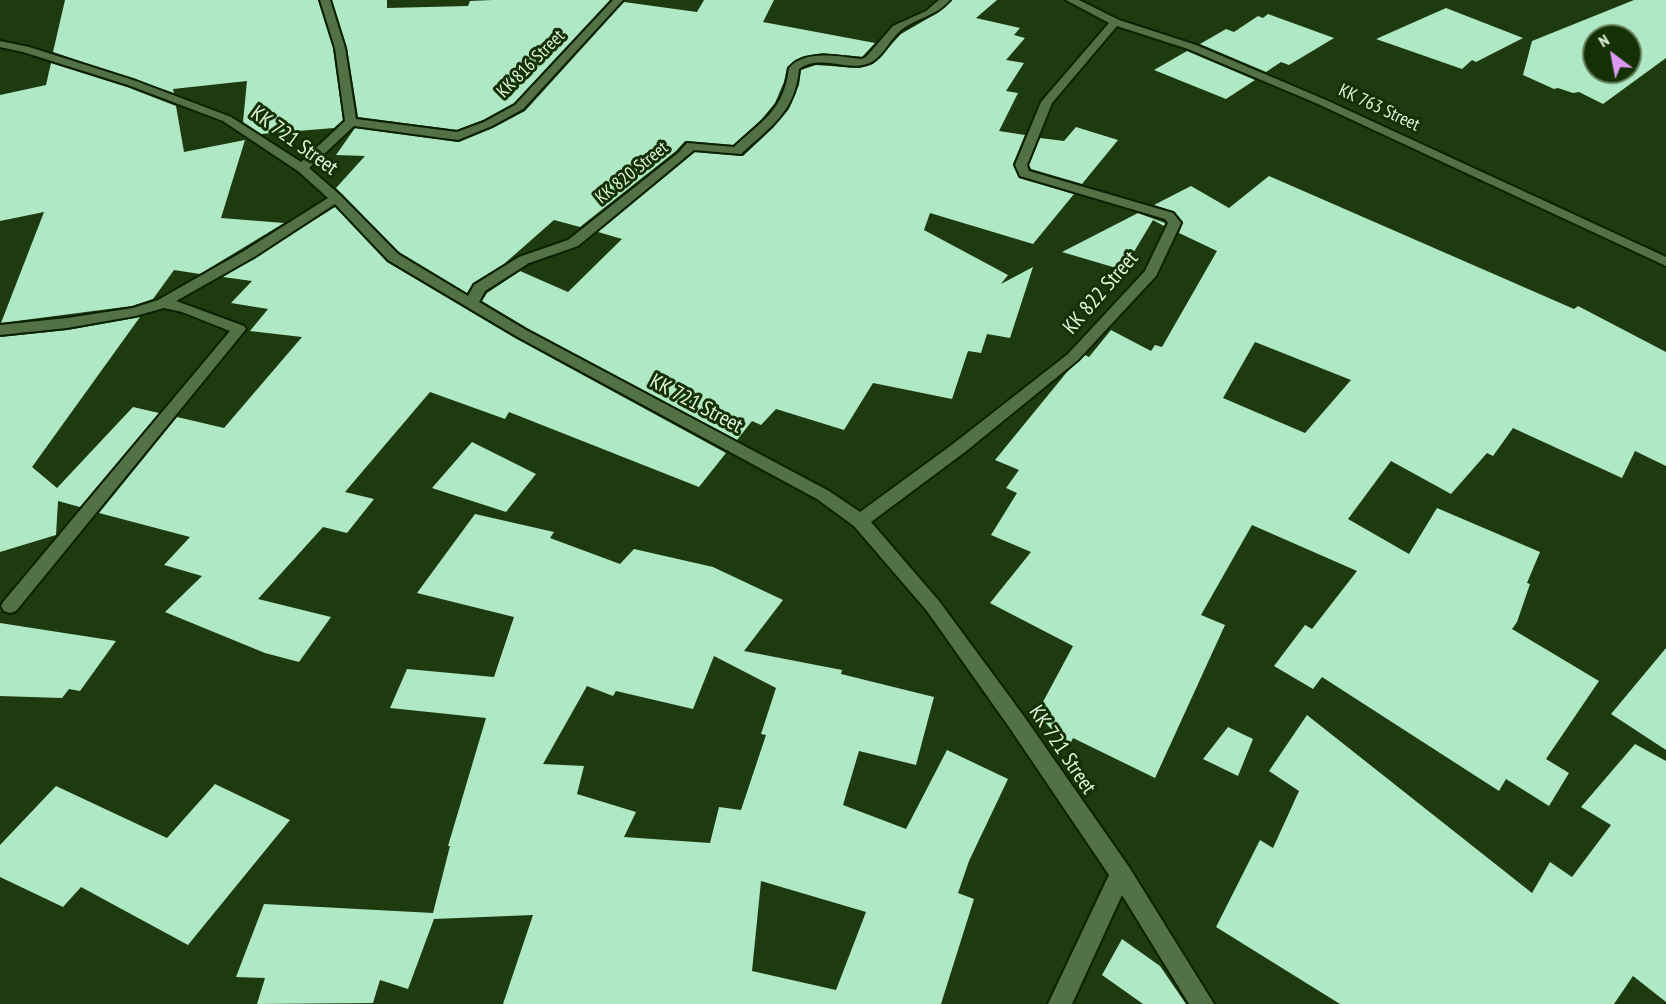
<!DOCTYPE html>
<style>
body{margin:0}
#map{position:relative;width:1666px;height:1004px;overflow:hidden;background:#1e3b10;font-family:"PT Sans Narrow",sans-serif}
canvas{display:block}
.north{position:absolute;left:1582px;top:24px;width:60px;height:60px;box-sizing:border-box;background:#143105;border:2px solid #677f5b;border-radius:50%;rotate:328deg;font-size:16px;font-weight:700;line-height:24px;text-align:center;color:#e3f5dc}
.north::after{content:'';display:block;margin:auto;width:21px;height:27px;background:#dc99f4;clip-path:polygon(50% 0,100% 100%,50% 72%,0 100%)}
</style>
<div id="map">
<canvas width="1666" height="1004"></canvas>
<div class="north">N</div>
</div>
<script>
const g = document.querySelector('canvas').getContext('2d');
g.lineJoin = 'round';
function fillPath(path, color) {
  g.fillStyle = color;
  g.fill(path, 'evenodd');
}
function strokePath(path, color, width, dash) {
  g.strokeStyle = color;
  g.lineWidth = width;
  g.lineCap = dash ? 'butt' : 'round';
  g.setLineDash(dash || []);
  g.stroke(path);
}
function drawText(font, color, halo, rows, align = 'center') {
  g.font = font + ' "PT Sans Narrow",sans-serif';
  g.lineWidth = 6;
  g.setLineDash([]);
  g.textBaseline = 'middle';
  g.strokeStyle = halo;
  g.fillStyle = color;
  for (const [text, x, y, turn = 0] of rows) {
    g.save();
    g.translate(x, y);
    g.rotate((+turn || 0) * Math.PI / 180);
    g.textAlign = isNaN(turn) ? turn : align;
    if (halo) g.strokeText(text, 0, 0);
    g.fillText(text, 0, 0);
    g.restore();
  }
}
fillPath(new Path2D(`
 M65 0H318L333 48 343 120 334 128 261 134 243 122 247 81 173 89 174 93 53 52Z
 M332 0H387V8L468 6 470 1 492 0H610L514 103 483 120 457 130 358 117 347 48Z
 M704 0H774L763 22 875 43 862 57 823 53 804 56 795 60 787 68 784 82 775 103 761 120 733 145 685 141 676 151 580 227 554 220 504 264 473 283 467 293 399 252 336 188 365 156 336 155 355 128 459 142 493 128 525 111 624 2 697 12Z
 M952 0H997L976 18 1020 28 1014 35 1025 38 1006 60 1024 63 1006 91 1018 93 999 131 1025 135 1013 164 1019 178 1074 194 1033 244 930 213 924 230 1008 275 1001 284 1033 267 1010 338 987 334 981 353 968 351 952 399 873 383 844 430 776 409 761 425 752 421 737 440 527 328 482 301 487 293 520 271 568 292 622 239 598 232 695 152 743 156 773 128 789 109 799 85 801 70 816 65 859 68 873 64 901 34 939 12Z
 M1634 0H1666V58L1603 104 1579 92 1573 93 1558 88 1554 89 1523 75 1532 41ZM1594 36H1630V72H1594Z
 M1446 8 1523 38 1476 62 1472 60 1462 69 1376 39Z
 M1268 14 1334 38 1289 65 1281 62 1266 72 1200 44 1226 29 1234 32 1258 16 1263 18Z
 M1187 51 1255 80 1226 99 1154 70Z
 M51 63 127 87 176 106 184 152 245 140 221 218 284 223 200 274 174 270 153 299 132 306 1 323 44 212 0 221V95L46 85Z
 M1076 127 1118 140 1082 184 1031 169 1029 165 1040 138 1064 141Z
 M1269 176 1574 309 1578 306 1666 352V466L1635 451 1622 478 1513 428 1493 456 1487 453 1451 494 1391 461 1348 519 1409 554 1437 508 1540 552 1527 583 1530 584 1517 622 1512 629 1599 681 1546 759 1569 773 1549 806 1506 779 1499 791 1322 677 1313 689 1274 666 1305 625 1312 629 1357 571 1252 525 1201 615 1225 625 1155 778 1073 738 1068 748 1037 713 1073 646 990 603 1031 552 991 535 1017 493 1006 488 1019 470 995 460 1067 372 1085 355 1089 357 1111 330 1151 351 1155 345 1162 347 1217 251 1179 233 1183 222 1175 212 1154 205 1191 186 1229 208ZM1255 342 1351 380 1305 433 1223 398Z
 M335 207 387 262 515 338 726 453 699 487 509 412 505 419 430 392 345 492 374 499 347 533 323 527 258 599 331 617 299 662 265 653 165 612 202 576 164 565 190 537 99 513 177 417 224 428 302 337 250 331 268 309 231 303 252 281 223 277Z
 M1138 213 1165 223 1164 226 1153 220 1123 270 1062 252Z
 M140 317 32 467 57 488 133 407 159 413 80 507 58 501 56 535 0 552V337L67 330Z
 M472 442 536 474 506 512 432 488Z
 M475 514 554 532 550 538 620 564 634 549 713 567 783 600 744 651 842 670 841 674 934 697 916 765 859 751 843 805 906 829 947 750 1008 779 969 861 958 893 974 899 941 1004H503L533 915 434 919 408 989 380 980 373 1003 257 1004 265 978 236 977 264 904 433 913 450 846H448L486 718 390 708 407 669 494 677 514 617 417 593ZM714 656 776 688 761 734 766 735 741 810 719 807 710 843 624 837 636 812 577 794 584 766 543 764 587 686 613 696 616 691 693 709ZM761 881 866 912 836 990 752 971Z
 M0 623 116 641 80 691 69 689 62 698 0 696Z
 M1666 648V750L1611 714Z
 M1307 715 1532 893 1550 862 1572 877 1611 825 1581 807 1635 744 1666 761V1002L1633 976 1614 1004H1340L1216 927 1260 840 1273 848 1299 791 1269 771Z
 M1228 727 1253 739 1238 776 1203 759Z
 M215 784 290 820 188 945 81 887 63 907 0 877V845L56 786 167 838Z
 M1122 939 1160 966 1186 1004H1143L1102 975Z`), '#afe8c4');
const minor = new Path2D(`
 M320 0H330L345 48 356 119 457 132 484 122 515 105 613 0H623L523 109 492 126 458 140 354 126 309 168 340 195 398 254 468 296 474 285 519 257 568 240 678 153 687 143 734 147C763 120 784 110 789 68 806 49 839 57 862 59L866 57 893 26 926 11 939 0H950C934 18 914 18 899 32 889 41 881 60 867 64 845 71 820 54 799 69 795 112 771 126 741 154L694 150 578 246 529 263 485 291 479 302 526 330 829 491 860 512 953 444 1068 354 1145 271 1168 223 1165 219 1020 176 1015 165 1041 102 1109 23 1066 0H1079L1119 20 1196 45 1326 100 1666 257V266L1318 104 1188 49 1117 26 1052 103 1027 165 1029 171 1173 213 1181 223 1156 276 1078 360 965 452 871 522 939 601 1023 715 1129 867 1214 1004H1189L1122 895 1072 1004H1048L1109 875 1009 727 927 611 854 526 817 499 516 336 388 260 335 204 254 257 176 301 244 326 246 329 16 611 10 613 4 611 1 606 4 601 230 331 182 312 164 308 135 316 67 328 0 335V325L67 318 133 308 158 300 244 251 328 198 298 171 223 121 128 85 23 52 0 47V41L29 47 136 81 231 117 301 162 345 121 335 48Z`);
strokePath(minor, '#0b2002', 4);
fillPath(minor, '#527245');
drawText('18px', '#e3f5dc', '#143105', [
 ["KK 816 Street",531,64,-45],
 ["KK 763 Street",1379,108,25],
 ["KK 820 Street",632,173,-39]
]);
drawText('21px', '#e3f5dc', '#143105', [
 ["KK 721 Street",294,141,36],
 ["KK 822 Street",1101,293,-49],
 ["KK 721 Street",696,404,28],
 ["KK 721 Street",1062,750,56]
]);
</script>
